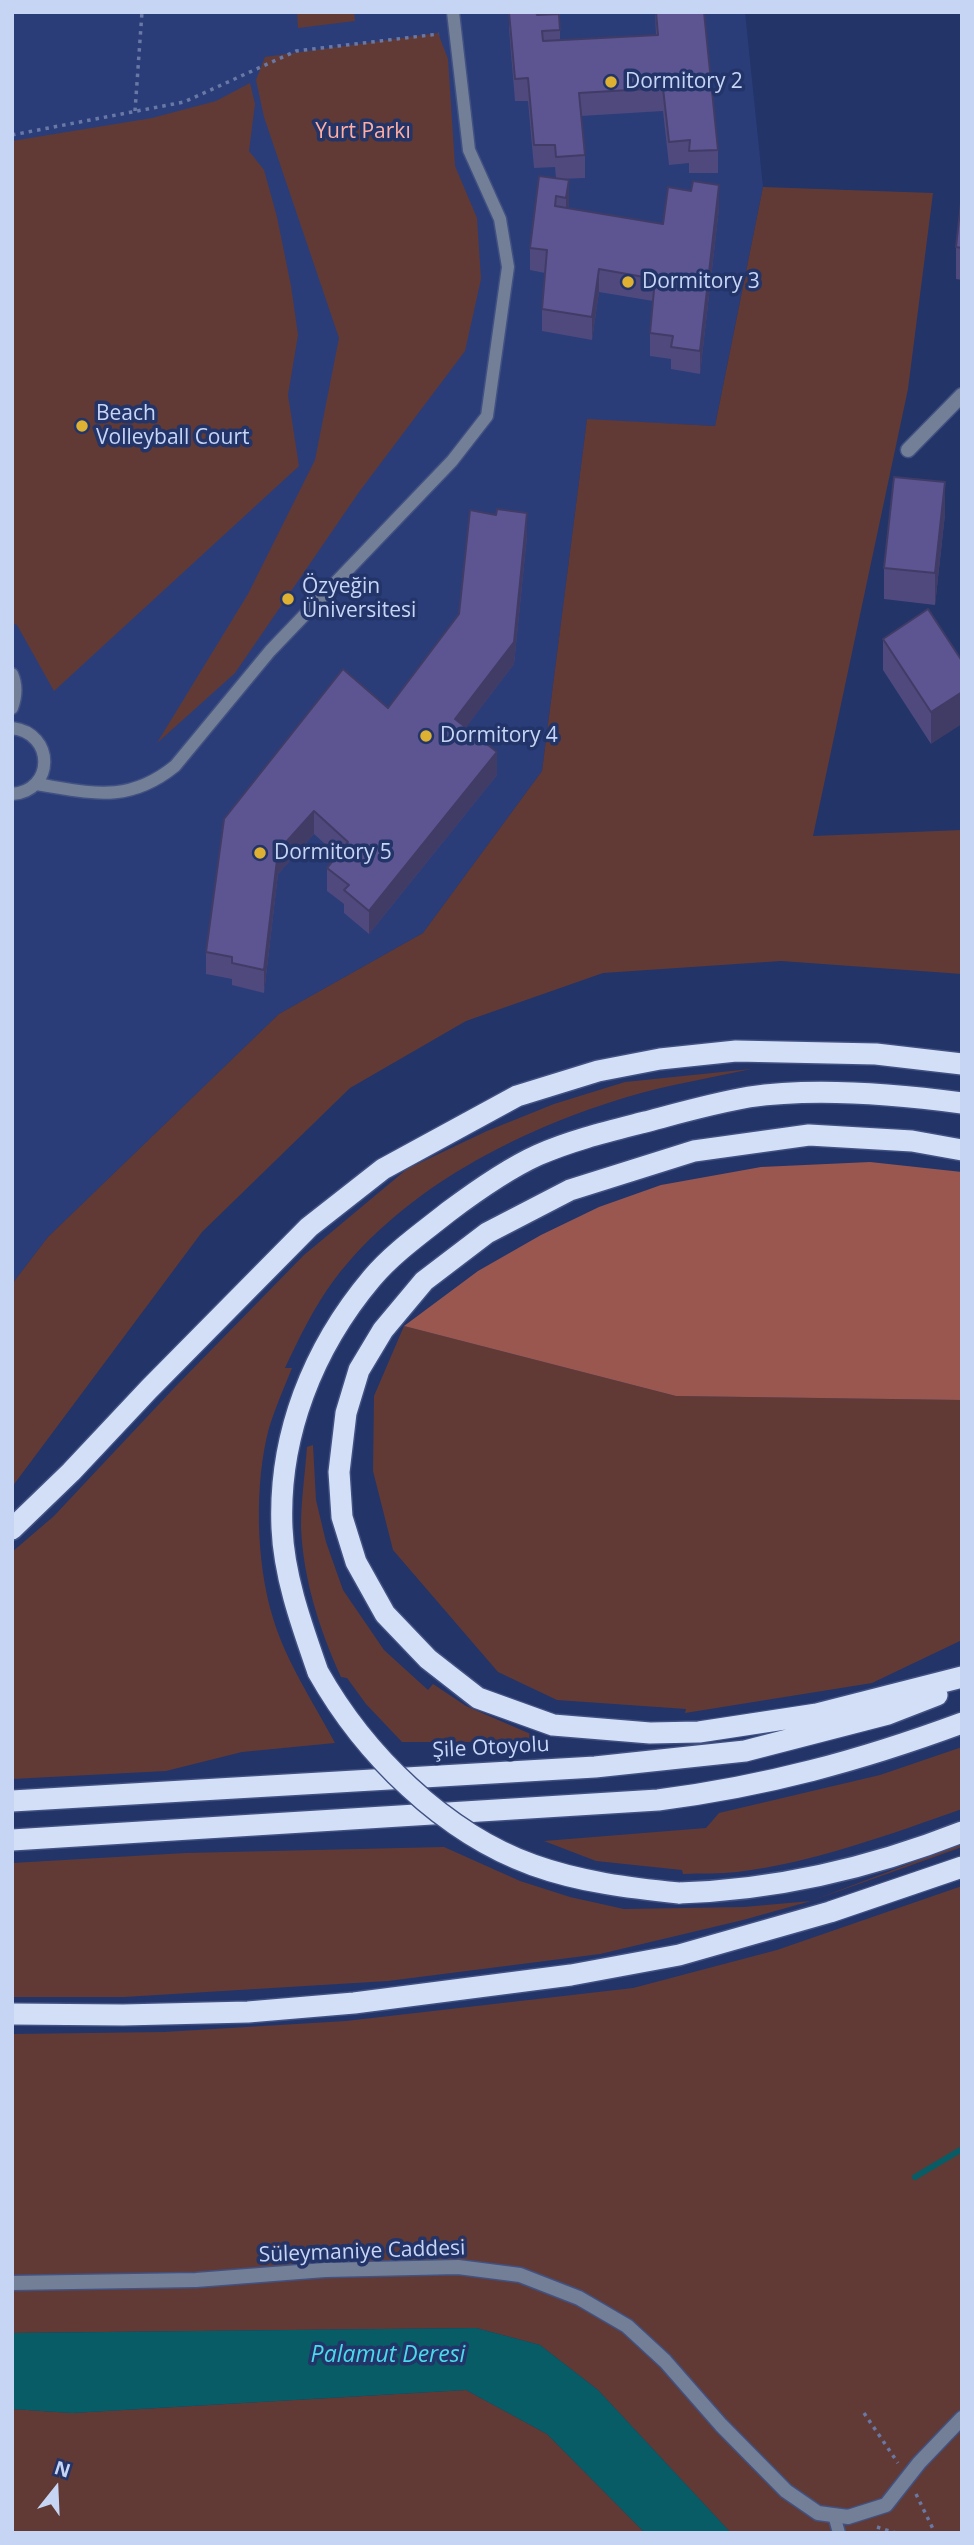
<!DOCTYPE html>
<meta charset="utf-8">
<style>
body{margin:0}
#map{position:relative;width:974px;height:2545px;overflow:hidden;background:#233469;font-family:"Open Sans",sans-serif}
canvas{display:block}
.frame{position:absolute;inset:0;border:14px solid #c7d5f5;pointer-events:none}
.north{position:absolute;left:21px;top:2454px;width:70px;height:70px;-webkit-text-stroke:5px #233469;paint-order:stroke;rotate:18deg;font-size:19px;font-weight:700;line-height:28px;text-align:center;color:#c7d5f5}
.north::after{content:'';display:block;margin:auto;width:24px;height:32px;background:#c7d5f5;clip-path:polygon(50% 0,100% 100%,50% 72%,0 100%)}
</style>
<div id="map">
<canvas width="974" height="2545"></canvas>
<div class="frame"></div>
<div class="north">N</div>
</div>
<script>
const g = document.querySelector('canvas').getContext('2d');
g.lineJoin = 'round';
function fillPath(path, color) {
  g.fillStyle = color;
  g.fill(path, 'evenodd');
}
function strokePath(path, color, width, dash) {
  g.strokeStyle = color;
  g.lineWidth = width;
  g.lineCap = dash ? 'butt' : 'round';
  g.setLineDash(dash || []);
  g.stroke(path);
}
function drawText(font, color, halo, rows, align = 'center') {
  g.font = font + ' "Open Sans",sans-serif';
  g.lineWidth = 7;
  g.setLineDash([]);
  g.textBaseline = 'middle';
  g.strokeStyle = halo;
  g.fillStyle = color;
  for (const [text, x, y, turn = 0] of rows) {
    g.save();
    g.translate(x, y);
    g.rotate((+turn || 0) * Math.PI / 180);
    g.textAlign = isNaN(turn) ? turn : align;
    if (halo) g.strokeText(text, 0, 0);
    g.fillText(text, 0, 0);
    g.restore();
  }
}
fillPath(new Path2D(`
 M12 12H745L763 187 715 426 587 420 542 771 423 933 279 1014 48 1237 12 1284Z`), '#2a3d79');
fillPath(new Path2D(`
 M297 12H354L355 21 298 28Z
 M438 33 448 59 455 166 477 218 481 279 465 351 359 492 235 673 157 743 248 594 315 460 339 338 264 117 256 80 265 57Z
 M250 83 255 104 249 151 264 170 277 217 291 286 298 335 288 395 299 466 54 691 17 625 12 623V141L152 118 216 101Z
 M763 187 933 193 908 389 813 836 962 830V974L781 961 603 973 466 1021 350 1088 202 1232 12 1487V1284L48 1237 279 1014 423 933 542 771 587 419 715 426Z
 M751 1069C710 1078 667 1085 627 1097 518 1130 404 1188 334 1280 314 1307 299 1338 285 1368H292C284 1388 275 1408 269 1428 254 1484 256 1563 273 1618 286 1662 314 1703 335 1743L242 1752 166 1771 12 1779V1552L54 1516 176 1386 304 1255 407 1169 487 1131 554 1104 625 1082Z
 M404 1326 676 1396 962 1400V1640L872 1683 685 1713 686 1709 557 1700 498 1672 393 1550 373 1471 374 1396Z
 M313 1445 316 1500 326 1542 343 1590 384 1650 428 1690 433 1684 466 1706 549 1742H402L366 1704 347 1678 341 1677C320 1631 303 1579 301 1527 301 1501 305 1474 307 1447Z
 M962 1747V1809C891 1834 812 1863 737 1872 720 1874 701 1873 683 1874L682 1870 596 1861 544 1841 706 1828 719 1813 880 1775Z
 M962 1844V1847L811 1901 743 1920 600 1954 388 1981 124 1997H12V1863L186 1853 444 1847 520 1881 570 1897 624 1909 744 1907 811 1901Z
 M962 1886V2533H731L598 2390 540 2345 476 2328 12 2333V2034L164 2032 346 2021 633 1988 777 1950Z
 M466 2390 547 2434 645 2533H12V2409L72 2413Z`), '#613a35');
fillPath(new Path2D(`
 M870 1162 962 1172V1400L676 1396 404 1326 478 1271 541 1235 599 1207 661 1185 761 1167Z`), '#9a574f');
fillPath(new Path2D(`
 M476 2328 540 2345 598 2390 731 2533H645L547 2434 466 2390 72 2413 12 2409V2333Z`), '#085c66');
strokePath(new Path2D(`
 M915 2177 962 2149`), '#085c66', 6);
const lane = new Path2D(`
 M12 674C17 685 16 697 12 708
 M12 728C55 733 55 791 12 794
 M36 784C92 793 128 804 175 766L270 651 452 461 487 416 508 267 500 219 469 150 453 12
 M834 2515 839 2533`);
const street = new Path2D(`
 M908 450 962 395
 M12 2283 196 2280 325 2270 458 2267 520 2275 579 2298 627 2326 665 2361 721 2425 786 2491 818 2513 848 2517 886 2505 919 2463 962 2418`);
const highway = new Path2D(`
 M962 1150 912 1141 809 1135 694 1151 570 1190 487 1233 424 1281 383 1330 359 1370 346 1413 339 1472 342 1517 356 1562 385 1614 428 1659 478 1698 553 1725 650 1733 699 1732 817 1714 962 1677
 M12 1529 71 1472 149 1389 309 1227 383 1169 517 1096 598 1071 660 1059 736 1051 876 1054 962 1064
 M318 1672C302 1626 284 1577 282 1528 278 1436 313 1348 372 1278 393 1253 423 1232 448 1212 476 1191 507 1169 538 1155 572 1140 610 1131 645 1122 679 1113 714 1103 749 1097 816 1087 895 1094 962 1103
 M12 1801 595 1767 745 1751 888 1714 937 1695
 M12 1840 658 1800C766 1786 859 1761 962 1723
 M679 1893C775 1890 873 1867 962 1832
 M12 2014 123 2015 248 2012 354 2003 571 1975 679 1955 830 1912 962 1867`);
strokePath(lane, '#415182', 15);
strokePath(street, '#415182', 17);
strokePath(highway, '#415182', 24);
strokePath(new Path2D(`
 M135 111 142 12
 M12 135 184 102 296 51 439 34
 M864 2413 898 2463
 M916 2494 935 2533
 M877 2527 896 2533`), '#6978a5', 3.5, [3.5, 5]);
strokePath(lane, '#737e97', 12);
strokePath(street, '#737e97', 14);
strokePath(highway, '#d3def7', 21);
const highwayBridge = new Path2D(`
 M318 1672C364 1754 444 1833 533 1865 580 1882 630 1888 679 1893`);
strokePath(highwayBridge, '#415182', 24, []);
strokePath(highwayBridge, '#d3def7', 21);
fillPath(new Path2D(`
 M509 12H536L537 15 560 30V40L656 35 655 12H704L718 150V173H689V163L669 165 663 111 581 116 585 155V178L560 179 569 203 568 208 663 224 719 208 700 374 671 369V359L650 356V333L653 301 599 292 592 340 542 331V309L545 273 530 270V248L556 178 555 167 534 168 528 101H515L509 29Z
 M962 193V280L956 279V247Z
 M945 514 935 605 884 599V568Z
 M527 536 514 664 466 727 497 775 369 934 344 913V904L327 891V868L337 855 314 834 278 874 264 993 232 985V979L206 974V952L388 708Z
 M883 639 962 661 931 744 883 670Z`), '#4f497d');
fillPath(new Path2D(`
 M569 180V203L566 220V198Z
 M719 185V208L700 374V351Z
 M599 269V292L592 340V317Z
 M945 482V514L935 605V573Z
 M527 513V536L514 664 455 742V719Z
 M962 692V724L931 744V712Z
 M497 752V775L369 934V911Z
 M314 811V834L278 874 264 993V970L278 851Z`), '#403c66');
const building = new Path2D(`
 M509 12H536L537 15 559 14 560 30 542 31 543 41 658 35 656 12H704L718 150 689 151 690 140 669 142 663 88 579 93 585 155 556 157 555 145H534L528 78 515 79Z
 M539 176 569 180 566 198 556 196 555 206 663 224 668 187 691 191 693 181 719 185 700 351 671 347 673 336 650 333 655 279 599 269 592 317 542 309 547 250 530 248Z
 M962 193V248L956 247Z
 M894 477 945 482 935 573 884 568Z
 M497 509 527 513 514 642 455 719 497 752 369 911 344 890 349 885 327 868 348 842 314 811 278 851 264 970 232 963V957L206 952 224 819 343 669 388 708 459 614 470 510 496 515Z
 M928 609 962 661V692L931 712 883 639Z`);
fillPath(building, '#5c5591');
strokePath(building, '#403c66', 2);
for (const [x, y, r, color] of [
 [611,82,7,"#deb133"],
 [628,282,7,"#deb133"],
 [82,426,7,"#deb133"],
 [288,599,7,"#deb133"],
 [426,736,7,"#deb133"],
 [260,853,7,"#deb133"]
]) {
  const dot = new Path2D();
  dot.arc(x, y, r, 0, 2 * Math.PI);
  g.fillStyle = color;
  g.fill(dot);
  strokePath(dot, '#233469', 2.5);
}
drawText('21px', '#c7d5f5', '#233469', [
 ["Dormitory 2",625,82],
 ["Dormitory 3",642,282],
 ["Beach",96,414],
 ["Volleyball Court",96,438],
 ["Özyeğin",302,587],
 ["Üniversitesi",302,611],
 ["Dormitory 4",440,736],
 ["Dormitory 5",274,853]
], 'left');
drawText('21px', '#feaea3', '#233469', [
 ["Yurt Parkı",363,132]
]);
drawText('21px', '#c7d5f5', '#233469', [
 ["Şile Otoyolu",491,1748,-3],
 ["Süleymaniye Caddesi",362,2252,-2]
]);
drawText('italic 23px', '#4cd9eb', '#233469', [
 ["Palamut Deresi",388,2355]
]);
</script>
